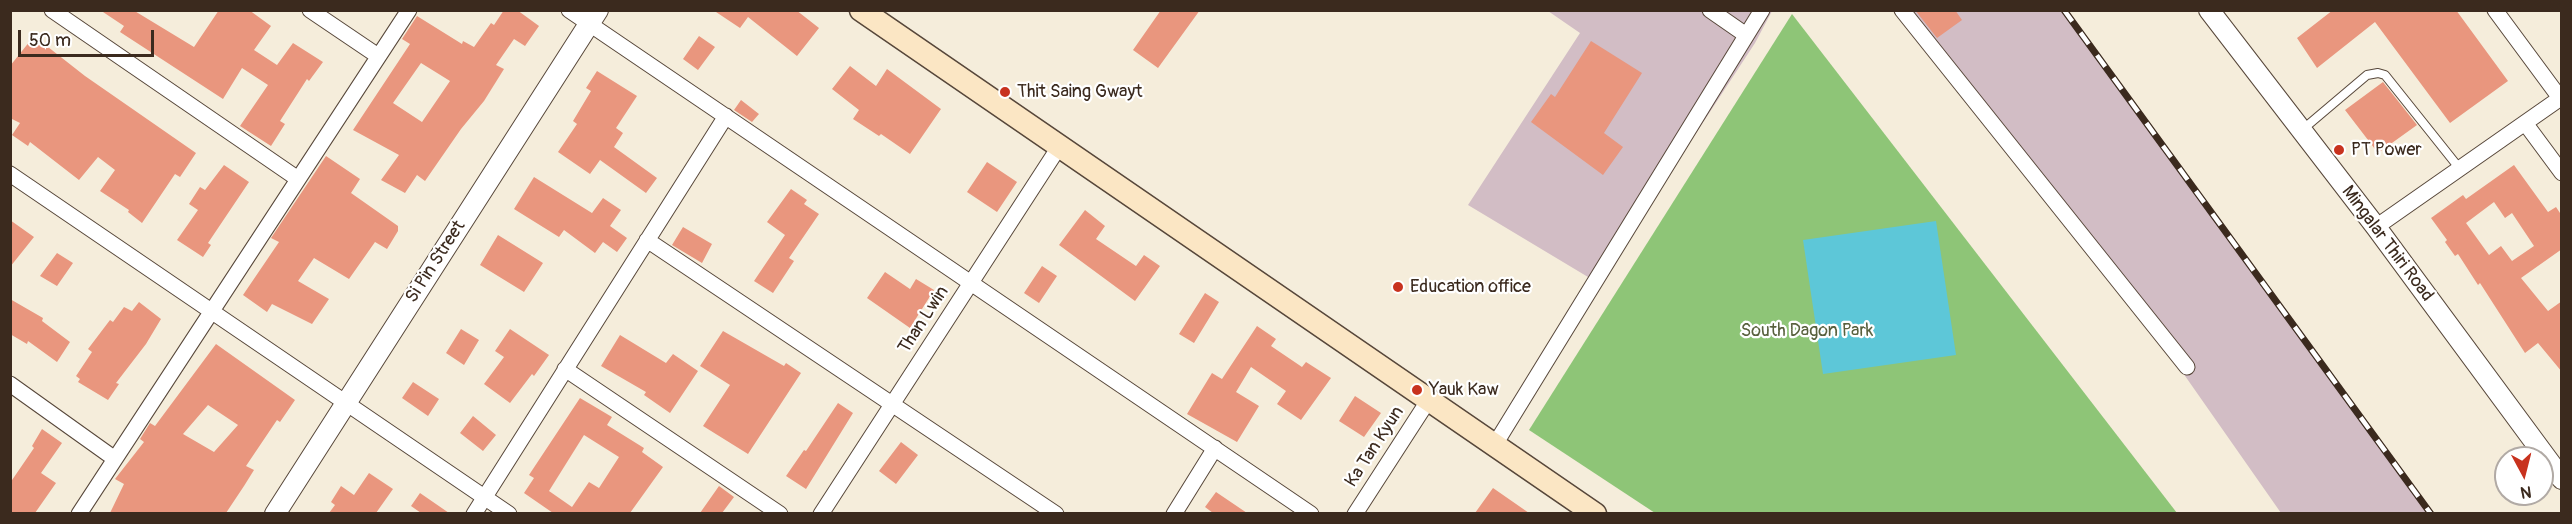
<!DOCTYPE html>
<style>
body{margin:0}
#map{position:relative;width:2572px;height:524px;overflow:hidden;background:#f5eddb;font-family:Pangolin,sans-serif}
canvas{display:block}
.frame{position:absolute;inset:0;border:12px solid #3b2a1e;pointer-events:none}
.north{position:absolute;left:2494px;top:446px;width:60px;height:60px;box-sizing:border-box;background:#fff;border:2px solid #b1aaa5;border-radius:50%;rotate:173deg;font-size:16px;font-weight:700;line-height:24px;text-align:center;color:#3b2a1e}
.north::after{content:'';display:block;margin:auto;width:21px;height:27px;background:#c8321e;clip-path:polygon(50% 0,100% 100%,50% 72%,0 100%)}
.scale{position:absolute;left:18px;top:30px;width:136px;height:27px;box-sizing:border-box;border:3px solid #3b2a1e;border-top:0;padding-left:8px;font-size:18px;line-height:21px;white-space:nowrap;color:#3b2a1e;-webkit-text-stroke:4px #fff;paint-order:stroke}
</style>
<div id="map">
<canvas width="2572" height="524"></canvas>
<div class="frame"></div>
<div class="north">N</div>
<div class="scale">50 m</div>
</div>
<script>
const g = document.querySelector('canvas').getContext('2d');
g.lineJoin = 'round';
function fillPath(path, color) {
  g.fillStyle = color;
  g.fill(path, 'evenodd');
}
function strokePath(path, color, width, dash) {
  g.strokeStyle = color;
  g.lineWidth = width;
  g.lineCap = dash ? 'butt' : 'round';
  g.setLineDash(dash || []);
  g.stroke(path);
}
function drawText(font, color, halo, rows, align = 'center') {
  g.font = font + ' Pangolin,sans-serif';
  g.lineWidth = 4.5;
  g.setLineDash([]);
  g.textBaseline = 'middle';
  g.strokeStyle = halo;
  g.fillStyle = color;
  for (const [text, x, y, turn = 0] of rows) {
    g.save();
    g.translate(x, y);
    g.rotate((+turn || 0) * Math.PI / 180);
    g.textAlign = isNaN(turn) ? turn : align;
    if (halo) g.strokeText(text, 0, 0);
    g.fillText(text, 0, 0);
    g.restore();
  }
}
fillPath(new Path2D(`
 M1548 11H1772L1755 43 1598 283 1468 205 1580 33Z
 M1902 11H2064L2431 513H2281L2120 283Z`), '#d2bdc5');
fillPath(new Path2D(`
 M1792 14 2177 513H1655L1529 430Z`), '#8ec577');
fillPath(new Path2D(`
 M1936 221 1956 355 1823 374 1803 240Z`), '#5dc7d8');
fillPath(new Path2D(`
 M100 10H133L194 47 219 10H249L271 26 254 50 277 65 293 43 323 62 309 81 307 79 280 121 285 124 271 146 240 126 268 85 242 68 223 99 120 32 124 26Z
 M504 10H517L539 26 525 46 514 39 496 65 504 69 484 101 461 129 425 181 417 175 405 193 381 180 399 155 353 130 410 44 402 39 417 16 462 44 463 41 474 47 491 23 494 25ZM421 63 450 81 422 122 393 103Z
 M713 10H796L819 28 797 56 748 17 740 28Z
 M1161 10H1200L1158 68 1133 50Z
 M1915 10H1955L1962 20 1937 38Z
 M2333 10H2456L2508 81 2450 123 2375 22 2317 68 2297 38Z
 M34 36 85 76 196 153 180 177 175 174 142 223 128 212 129 210 100 191 115 170 98 157 79 180 30 142 28 146 12 135 20 123 10 118V66Z
 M699 36 715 47 698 70 683 59Z
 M1591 41 1642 73 1604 133 1623 147 1603 175 1531 122 1551 94 1555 97Z
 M850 66 876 86 887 69 941 109 910 154 881 134 879 136 853 119 859 110 832 89Z
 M597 71 637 96 616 128 623 133 614 147 657 178 646 193 600 160 590 174 558 152 577 124 573 121 591 91 586 88Z
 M2383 82 2417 125 2378 153 2345 110Z
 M741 100 759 114 752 122 734 110Z
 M326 156 360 179 351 193 398 226V231L387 249 375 242 349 279 314 258 298 281 329 299 312 324 272 304 267 312 243 295 279 242 271 238Z
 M987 162 1017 182 997 212 967 192Z
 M224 165 249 182 208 243 211 245 203 257 177 240 198 210 189 204 200 187 205 190Z
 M2514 165 2548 212 2556 207 2562 216V249L2521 278 2548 311 2562 301V372L2538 343 2525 353 2480 283 2478 285 2458 254 2455 256 2445 242 2447 240 2431 218 2463 195 2466 199ZM2494 202 2505 218 2512 213 2534 246 2512 261 2501 246 2489 255 2466 223Z
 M534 177 592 213 603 198 621 210 610 226 627 238 617 252 603 242 595 253 564 230 559 237 514 209Z
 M791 189 807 200 804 204 819 214 789 258 794 261 773 293 754 281 785 235 767 222Z
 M1085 210 1105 226 1096 239 1136 266 1144 255 1160 266 1135 301 1059 245Z
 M10 220 34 237 10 267Z
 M683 227 712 244 702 263 672 245Z
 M498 235 543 263 524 292 480 265Z
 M57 253 73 263 57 286 40 276Z
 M1042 266 1057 276 1039 303 1024 293Z
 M885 272 910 289 916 279 934 290 910 328 867 298Z
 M1205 293 1219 302 1194 343 1179 334Z
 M10 299 43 318 42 321 70 342 57 362 28 341 27 344 10 334Z
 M139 302 161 319 146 344 116 383 119 384 108 400 78 382 80 379 76 376 92 352 88 349 110 320 113 322 124 307 132 311Z
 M1257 326 1276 339 1271 346 1302 367 1306 362 1331 378 1301 420 1277 404 1286 391 1251 367 1236 392 1259 406 1237 442 1187 414 1212 373 1222 379Z
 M461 329 479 340 464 365 446 353Z
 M510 329 549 355 534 376 532 374 510 403 484 384 504 357 495 351Z
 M723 331 784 366 786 363 801 373 748 454 703 426 730 385 700 366Z
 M620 335 666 363 673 354 698 371 670 413 644 395 646 392 601 366Z
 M216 344 295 400 280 422 277 420 246 466 254 470 244 486 226 513H110L124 484 115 479 144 442 140 439 150 423 155 426ZM208 405 238 425 214 452 183 434Z
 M413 382 439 399 428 416 402 398Z
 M1355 396 1381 413 1364 437 1339 421Z
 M580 398 612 417 607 425 644 448 642 452 663 467 630 513H553L524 493 534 478 529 475ZM584 435 619 457 599 488 589 482 572 507 549 491Z
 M838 403 853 413 806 489 786 476 804 450 806 451Z
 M473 416 496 435 483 451 460 433Z
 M42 429 62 443 41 473 56 483 35 513H10V483L34 448 32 446Z
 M901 442 918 455 896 484 879 471Z
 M369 473 393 489 376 513H329L335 505 331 502 341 486 354 495Z
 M719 486 734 497 722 513H700Z
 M1493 488 1529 513H1475Z
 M1216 492 1247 513H1213L1205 507Z
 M420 493 449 513H421L411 506Z`), '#e9967e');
const service = new Path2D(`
 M2302 130 2367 75 2378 73 2385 75 2460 169`);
const minor = new Path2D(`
 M52 10 298 179
 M310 10 378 56
 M569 10 1311 514
 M1710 10 1746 35
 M1902 10 2187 367
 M2495 10 2560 98
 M2525 123 2562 173
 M10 174 509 514
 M2376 227 2562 97
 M647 240 1056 514
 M565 369 780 514
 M10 384 115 459
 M1494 446 1762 10
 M79 514 409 10
 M474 514 726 116
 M821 514 1059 147
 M1174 514 1215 448
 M1355 514 1428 401`);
const tertiary = new Path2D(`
 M2209 10 2376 227 2562 479
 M275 514 598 10`);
const secondary = new Path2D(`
 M861 10 1595 514`);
strokePath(service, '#57473a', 10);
strokePath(minor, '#57473a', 17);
strokePath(tertiary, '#57473a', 22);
strokePath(secondary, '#57473a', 25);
strokePath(service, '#fff', 8);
strokePath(minor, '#fff', 15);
strokePath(tertiary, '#fff', 20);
strokePath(secondary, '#fbe6c4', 22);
const rail = new Path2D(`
 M2064 10 2431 514`);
strokePath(rail, '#3b2a1e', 7);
strokePath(rail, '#fff', 4.5, [14]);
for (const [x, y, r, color] of [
 [1005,92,6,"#c8321e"],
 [2339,150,6,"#c8321e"],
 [1398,287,6,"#c8321e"],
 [1417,390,6,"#c8321e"]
]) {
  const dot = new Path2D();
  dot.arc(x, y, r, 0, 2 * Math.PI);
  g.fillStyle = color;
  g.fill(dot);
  strokePath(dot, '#fff', 2);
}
drawText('18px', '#3b2a1e', '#fff', [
 ["Thit Saing Gwayt",1017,92],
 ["PT Power",2351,150],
 ["Education office",1410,287],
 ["Yauk Kaw",1429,390]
], 'left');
drawText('18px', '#3b2a1e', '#fff', [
 ["Mingalar Thiri Road",2387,244,53],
 ["Si Pin Street",436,262,-57],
 ["Than Lwin",924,320,-57],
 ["Ka Tan Kyun",1375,447,-57]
]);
drawText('18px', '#58603d', '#fff', [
 ["South Dagon Park",1807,331]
]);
</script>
